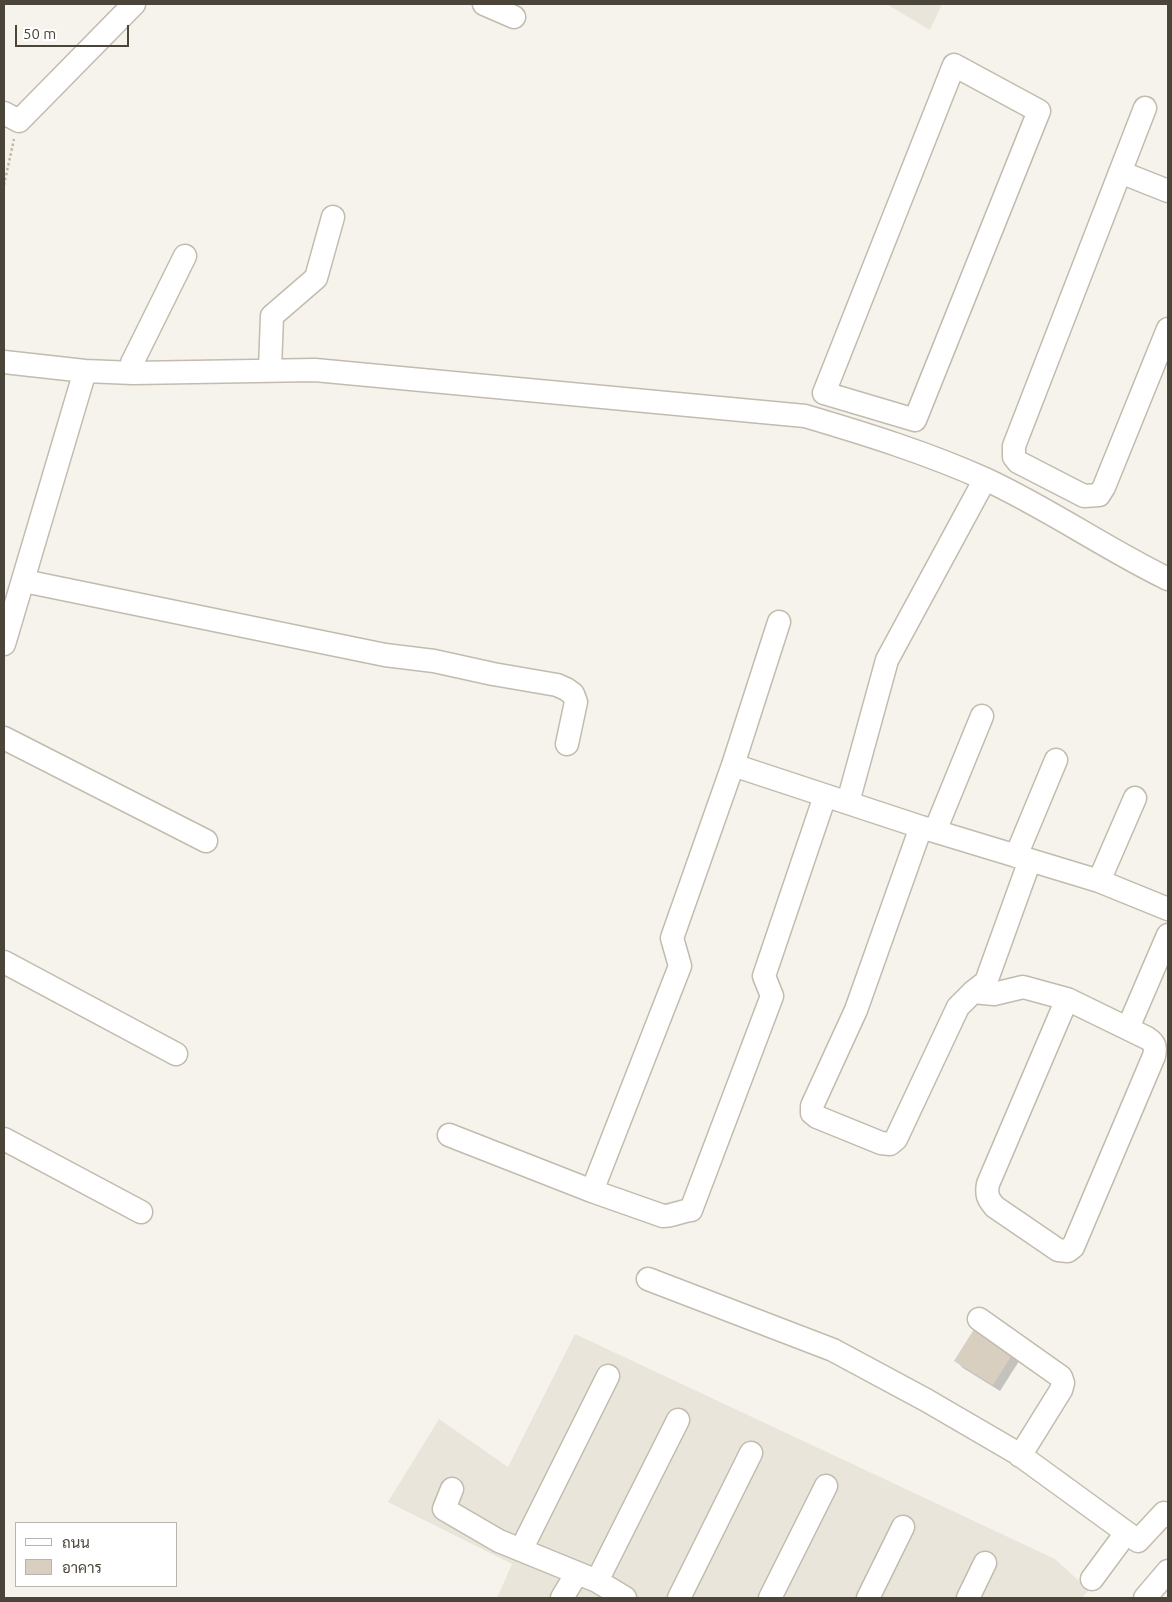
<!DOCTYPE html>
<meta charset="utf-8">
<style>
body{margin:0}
#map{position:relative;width:1172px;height:1602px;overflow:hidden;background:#f6f3ec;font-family:Ubuntu,Sarabun,sans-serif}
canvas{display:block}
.frame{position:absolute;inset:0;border:5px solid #4b4439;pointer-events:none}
.legend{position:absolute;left:15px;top:1522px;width:162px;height:65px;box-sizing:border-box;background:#fff;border:1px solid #b7b4b0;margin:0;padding:6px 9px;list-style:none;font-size:15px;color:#4b4439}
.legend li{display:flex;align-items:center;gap:10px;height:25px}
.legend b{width:25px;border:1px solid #b7b4b0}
.scale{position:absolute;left:15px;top:25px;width:114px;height:22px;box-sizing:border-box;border:2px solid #4b4439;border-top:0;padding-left:6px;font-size:15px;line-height:18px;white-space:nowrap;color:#4b4439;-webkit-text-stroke:4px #fff;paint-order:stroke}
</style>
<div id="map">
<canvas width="1172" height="1602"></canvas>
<div class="frame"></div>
<ul class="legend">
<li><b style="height:6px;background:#fff"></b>ถนน</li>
<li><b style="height:14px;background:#d8cfc1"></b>อาคาร</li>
</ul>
<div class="scale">50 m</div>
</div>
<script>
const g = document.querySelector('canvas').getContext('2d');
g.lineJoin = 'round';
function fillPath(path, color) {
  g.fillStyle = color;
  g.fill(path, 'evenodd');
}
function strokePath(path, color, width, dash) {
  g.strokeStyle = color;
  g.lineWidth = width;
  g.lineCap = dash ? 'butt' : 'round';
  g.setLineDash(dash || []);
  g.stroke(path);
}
fillPath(new Path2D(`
 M886 4H942L930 30Z
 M575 1334 1055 1559 1089 1590 1082 1598H497L512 1564 388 1502 439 1419 508 1467Z`), '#eae5da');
fillPath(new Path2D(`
 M1014 1351 1021 1358 1000 1391 963 1368 956 1361Z`), '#0003');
fillPath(new Path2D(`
 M976 1326 1015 1350 993 1385 954 1361Z`), '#d8cfc1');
const minor = new Path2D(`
 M484 4 514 17
 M954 65 1039 111 915 420 824 393Z
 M1145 108 1014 446V457L1018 462 1084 496 1099 495 1104 487 1168 329
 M4 113 19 121 134 4
 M1120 172 1168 191
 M4 362 85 371 133 373 315 370 805 416C866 434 927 453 985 479 1048 508 1106 549 1168 579
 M270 369 272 316 316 278 333 217
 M133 373 132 363 185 256
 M24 581 385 655 434 661 493 674 557 685 566 689 573 694 576 702 567 744
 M4 644 85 371
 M4 738 206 841
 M733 765 921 827 1099 881 1168 909
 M848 802 887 660 985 479
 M921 827 856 1010 812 1106V1113L817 1117 881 1143 890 1144 896 1139 958 1007 973 992 986 982 1030 860
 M935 831 982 716
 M1016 856 1056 760
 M1099 881 1135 798
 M4 962 176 1054
 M973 992 994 994 1023 987 1067 999
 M1067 999 1147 1038C1155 1043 1156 1047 1154 1056L1073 1247 1068 1251 1058 1250 995 1207C988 1199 986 1195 988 1184Z
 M1128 1028 1168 935
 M449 1135 592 1191 663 1216C673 1216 681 1211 691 1210L772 996 764 976 825 796
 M4 1139 141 1212
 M592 1191 680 966 672 938 733 765 779 622
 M648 1279 833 1350 926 1400 1017 1453 1138 1541 1164 1513 1168 1516
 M979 1319 1061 1377 1063 1383 1061 1390 1020 1456
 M452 1489 444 1509 499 1541 597 1581 625 1598
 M521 1550 608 1376
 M1092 1579 1126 1533
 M597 1581 678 1420
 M562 1598 577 1573
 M679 1598 751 1453
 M770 1598 826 1486
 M868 1598 903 1527
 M968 1598 985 1563
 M1145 1598 1168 1571`);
strokePath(minor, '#c2bbae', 25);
strokePath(new Path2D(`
 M4 185 14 139`), '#c4b79f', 2.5, [2.5, 2.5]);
strokePath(minor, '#fff', 22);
</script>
